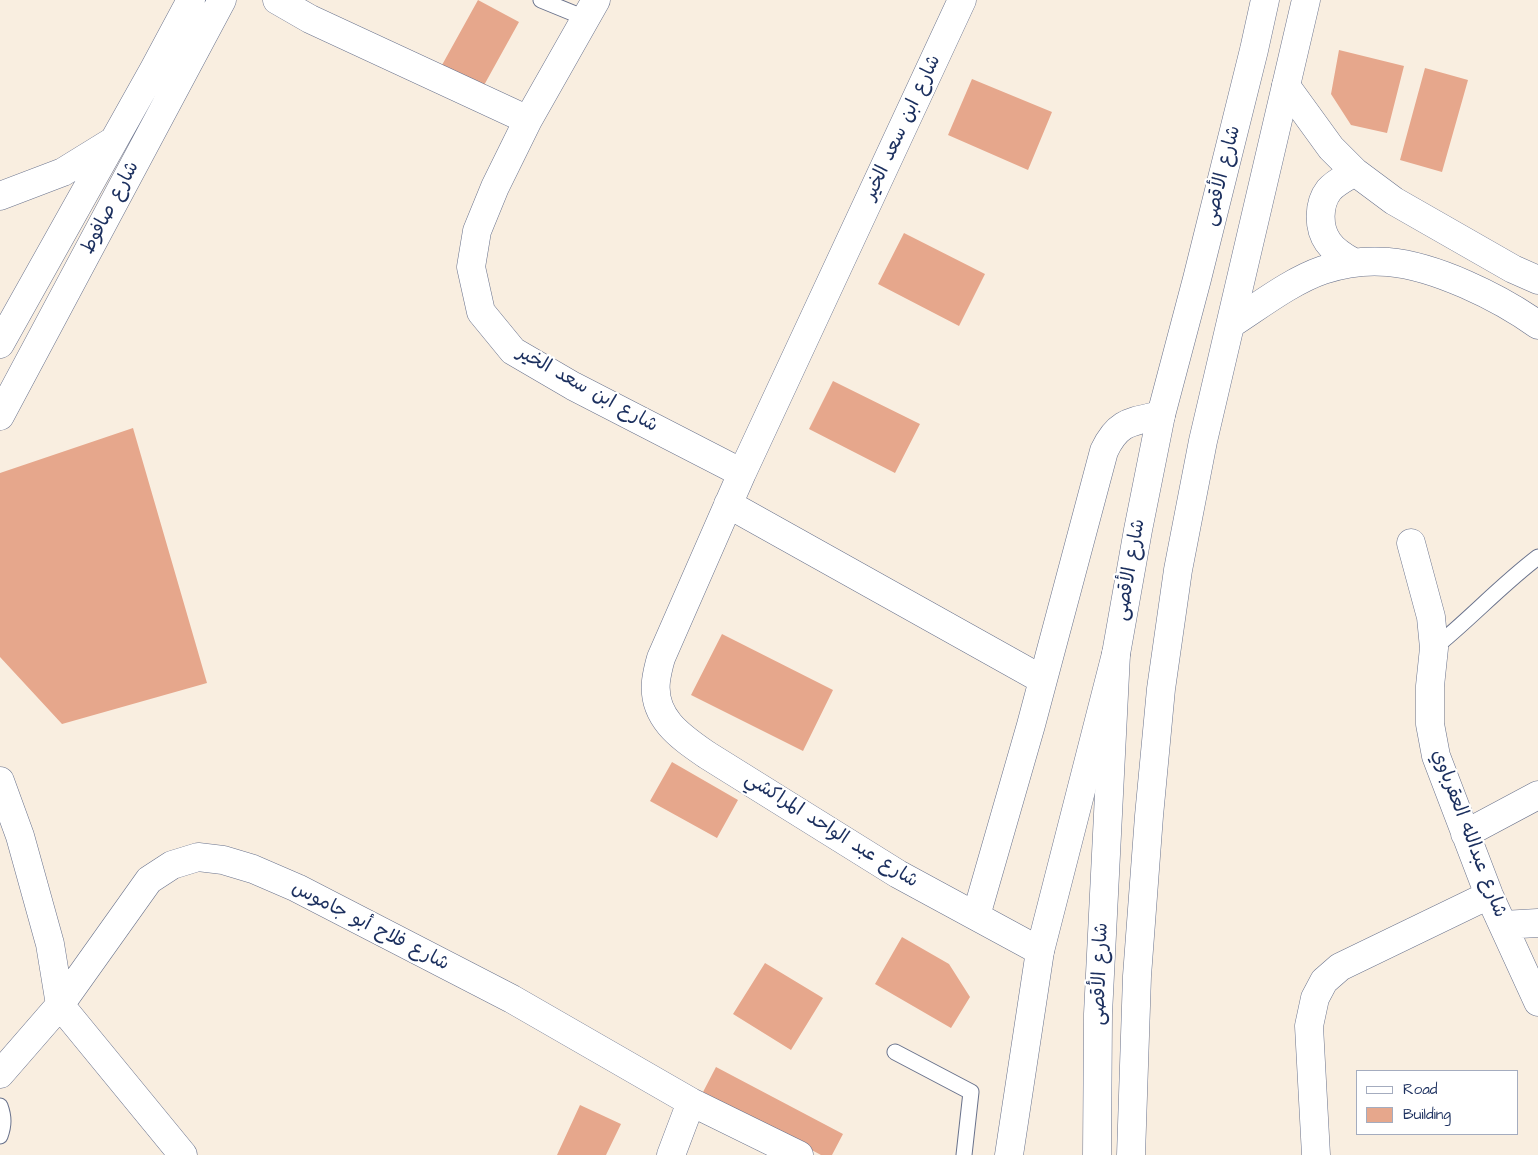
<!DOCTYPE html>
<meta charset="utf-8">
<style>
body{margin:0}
#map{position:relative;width:1538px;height:1155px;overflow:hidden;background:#f9eee0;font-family:"Architects Daughter",sans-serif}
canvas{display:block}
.legend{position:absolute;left:1356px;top:1070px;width:162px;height:65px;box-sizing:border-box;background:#fff;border:1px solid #a4acbf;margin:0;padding:6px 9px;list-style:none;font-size:15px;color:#1b2f5e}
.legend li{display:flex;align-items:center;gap:10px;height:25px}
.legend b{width:25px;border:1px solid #a4acbf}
</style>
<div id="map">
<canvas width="1538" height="1155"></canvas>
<ul class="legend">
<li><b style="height:6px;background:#fff"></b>Road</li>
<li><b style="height:14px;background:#e6a78c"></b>Building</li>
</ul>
</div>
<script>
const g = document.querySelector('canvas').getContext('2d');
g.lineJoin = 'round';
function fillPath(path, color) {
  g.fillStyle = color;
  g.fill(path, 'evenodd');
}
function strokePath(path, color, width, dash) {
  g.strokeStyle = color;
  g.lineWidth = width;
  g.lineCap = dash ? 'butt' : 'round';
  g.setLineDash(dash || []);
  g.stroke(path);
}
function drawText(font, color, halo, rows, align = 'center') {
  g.font = font + ' "Architects Daughter","Playpen Sans Arabic",sans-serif';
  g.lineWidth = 4.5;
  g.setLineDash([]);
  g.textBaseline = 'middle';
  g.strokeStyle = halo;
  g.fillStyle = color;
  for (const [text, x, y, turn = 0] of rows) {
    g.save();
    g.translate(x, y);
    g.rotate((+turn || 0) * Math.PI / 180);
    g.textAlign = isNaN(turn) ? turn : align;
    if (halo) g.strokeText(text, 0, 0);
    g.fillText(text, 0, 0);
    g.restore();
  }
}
fillPath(new Path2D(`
 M478 0 519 22 483 87 442 65Z
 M1339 50 1404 66 1387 133 1351 125 1331 94Z
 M1425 68 1468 80 1442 172 1400 160Z
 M972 79 1052 112 1028 170 948 135Z
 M904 233 985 274 959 326 878 284Z
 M833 381 920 424 895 473 809 429Z
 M133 428 207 683 62 724 0 657V473Z
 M722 634 833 690 803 751 691 695Z
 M672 762 738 800 717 838 650 801Z
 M902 937 949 964 970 997 951 1028 875 984Z
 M765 963 823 998 791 1050 733 1014Z
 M716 1067 843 1134 832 1155H821L703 1092Z
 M580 1105 621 1124 606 1155H557Z`), '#e6a78c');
const service = new Path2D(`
 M541 0 585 18
 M1434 648C1470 619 1501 585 1538 557
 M895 1052 971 1092 964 1155
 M0 1106C4 1117 4 1125 0 1136`);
const minor = new Path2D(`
 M277 0 310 19 528 120
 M596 0 528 120 495 187 477 231 471 267 481 312 513 351 573 386 742 473
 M962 0 742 473 661 658C659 665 657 673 656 681 652 718 681 737 707 755L898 874 1040 951
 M728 504 1043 680
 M1411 543 1431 617 1434 648 1430 686V724L1436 756 1489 895 1538 1002
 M0 781 20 836 50 944 60 1005 183 1155
 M1465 834 1538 795
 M976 916 1031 725 1104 451C1118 421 1131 422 1161 415
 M1503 925 1538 923
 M0 1074 60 1005 149 880 172 865 198 857 223 860 253 869 297 888 512 999 691 1102 799 1155
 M671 1155 691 1102
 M1316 1155 1309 1026 1315 998 1324 981 1340 967 1489 895`);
const tertiary = new Path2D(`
 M1286 86 1331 148 1355 172 1394 201 1513 269 1538 280
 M0 196 63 172 110 143
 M1353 262C1344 257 1334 251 1328 242 1318 228 1318 204 1329 190 1336 182 1347 177 1355 172
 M1231 324C1259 306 1291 281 1323 270 1344 263 1366 260 1388 262 1435 266 1499 297 1538 325
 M0 344 154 69 191 0
 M0 416 222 0`);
const secondary = new Path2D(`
 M1097 1155 1098 1014 1116 654 1138 530 1161 415 1197 279 1254 50 1265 0
 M1131 1155 1137 976 1149 816 1161 689 1178 570 1203 441 1306 0`);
const trunk = new Path2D(`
 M1009 1155 1040 951 1116 654`);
strokePath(service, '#69728c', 17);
strokePath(minor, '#69728c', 29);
strokePath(tertiary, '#69728c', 29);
strokePath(secondary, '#69728c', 29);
strokePath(trunk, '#69728c', 29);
strokePath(service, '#fff', 15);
strokePath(minor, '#fff', 28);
strokePath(tertiary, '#fff', 28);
strokePath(secondary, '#fff', 28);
strokePath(trunk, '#fff', 28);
drawText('19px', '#1b2f5e', '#fff', [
 ["شارع ابن سعد الخير",903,128,-65],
 ["شارع الأقصى",1223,176,-76],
 ["شارع صافوط",111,208,-62],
 ["شارع ابن سعد الخير",587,390,29],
 ["شارع الأقصى",1131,570,-80],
 ["شارع عبد الواحد المراكشي",831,831,32],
 ["شارع عبدالله العقرباوي",1468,834,69],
 ["شارع فلاح أبو جاموس",370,927,27],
 ["شارع الأقصى",1101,974,-88]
]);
</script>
